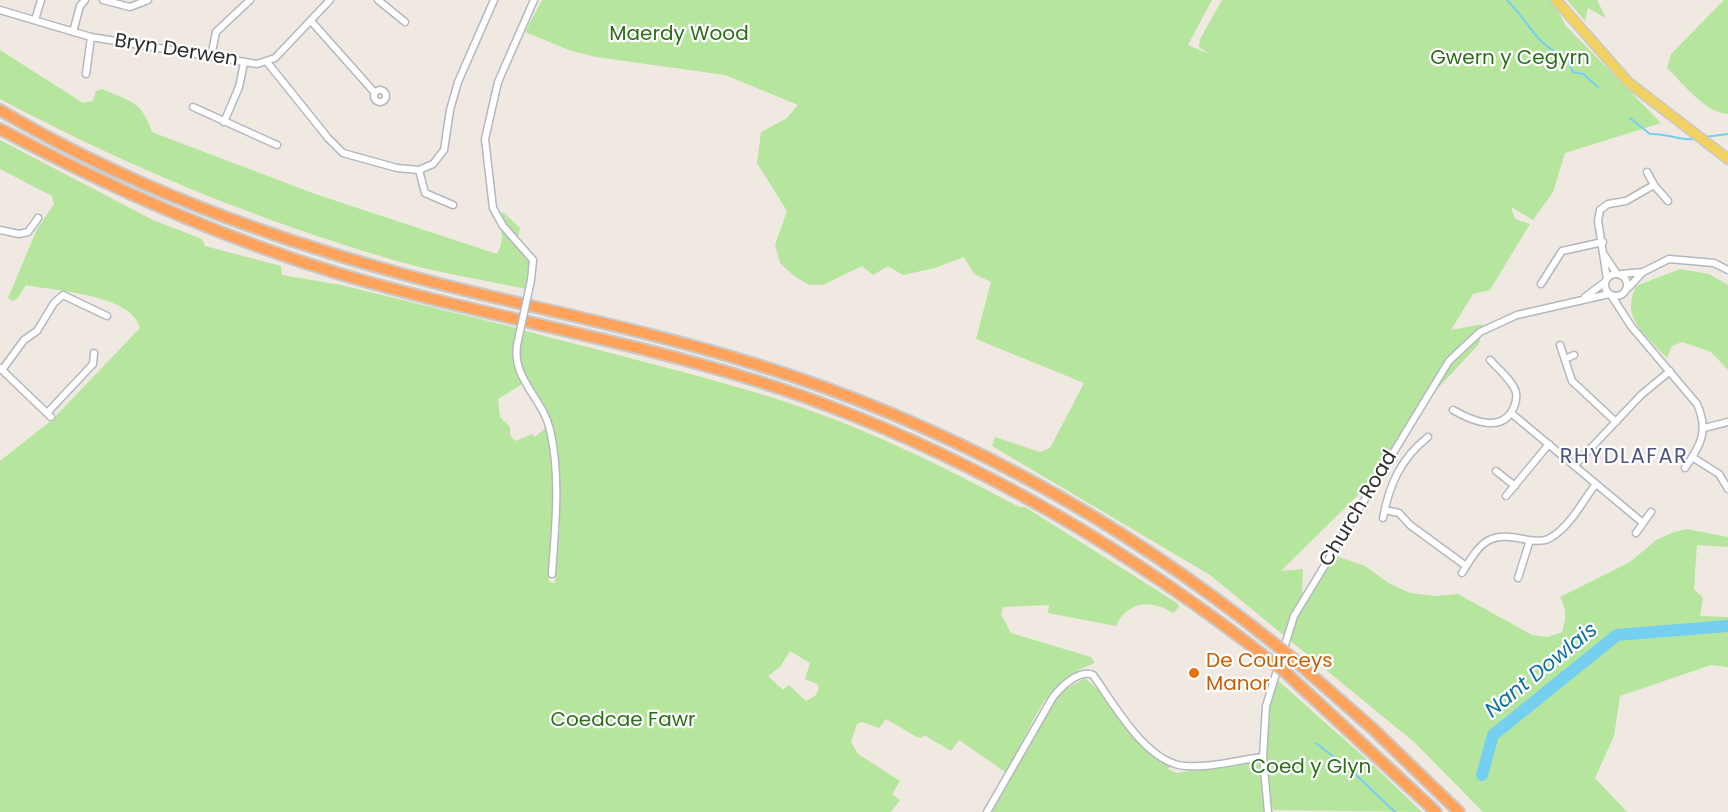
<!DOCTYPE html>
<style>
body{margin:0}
canvas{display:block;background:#efe9e1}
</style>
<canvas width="1728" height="812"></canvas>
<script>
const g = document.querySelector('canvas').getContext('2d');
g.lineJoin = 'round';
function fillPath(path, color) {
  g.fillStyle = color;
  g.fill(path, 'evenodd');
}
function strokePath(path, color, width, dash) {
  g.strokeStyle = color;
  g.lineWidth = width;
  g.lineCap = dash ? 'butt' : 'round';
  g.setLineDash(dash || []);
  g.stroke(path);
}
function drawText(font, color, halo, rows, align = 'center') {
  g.font = font + ' Poppins,sans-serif';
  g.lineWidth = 4.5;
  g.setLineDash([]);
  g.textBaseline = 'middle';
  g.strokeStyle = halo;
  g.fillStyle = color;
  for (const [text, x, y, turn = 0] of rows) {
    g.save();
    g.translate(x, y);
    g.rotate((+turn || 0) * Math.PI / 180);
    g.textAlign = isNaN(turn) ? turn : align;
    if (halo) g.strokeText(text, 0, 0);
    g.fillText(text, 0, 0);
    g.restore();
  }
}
fillPath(new Path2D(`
 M542 0H1212L1188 45 1209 54 1199 47 1200 39 1222 0H1552L1566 26 1661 123 1565 153 1553 192 1533 220 1511 207 1515 219 1530 224 1490 290 1473 294 1451 330 1483 324 1479 344 1413 415 1364 489 1281 571 1303 569 1302 594 1311 593 1333 555 1365 566 1390 584 1410 593 1436 596 1458 594 1532 635 1548 637 1562 632C1566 620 1567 609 1560 597L1630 562 1656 540 1674 532 1687 529 1728 537V547L1697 545 1694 589 1703 598 1700 616 1728 617V667L1711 665 1620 696 1614 736 1595 778 1627 812H1483L1414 742 1210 575 992 446 995 437 1040 452 1050 448 1084 383 976 339 991 282 974 274 964 257 935 268 903 275 888 266 873 275 862 266 823 285H809L794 276 780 263 775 245 787 211 757 163 761 132 787 118 798 105 725 75 596 57 569 50 525 32Z
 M1567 0H1597L1606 18 1588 8 1585 21Z
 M1724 0H1728V114C1705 113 1683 83 1667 68L1671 54Z
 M0 50 83 103 93 101 96 91 102 89C131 102 141 100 152 132L157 134 315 194 497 254C504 241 503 232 498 218L503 212 520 228 518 237 532 271 526 289C484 280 439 273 397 261 259 221 126 166 0 99Z
 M0 140 153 220 202 239 205 246 281 266 282 275 341 285 517 328V335L522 330C607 353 694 373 777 399 861 426 941 465 1019 507H1025L1177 603 1179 607 1173 613C1150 599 1128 601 1116 626L1048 613 1049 605 1003 607 1001 614 1011 633 1091 657 1095 663C1037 684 1036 727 1005 772L959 740 951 751 924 735 922 738 917 737 886 719 879 728 862 722 857 724 851 742 858 754 900 781 892 794 900 800 891 812H0V461L52 420 140 328C132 294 54 291 26 285L17 299 12 301 8 298 37 229 54 204 52 196 0 169ZM524 383 549 425 535 437 533 434 515 441 510 435V427L500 417 498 399ZM552 527H560L555 583 549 582ZM790 651 810 663 805 679 817 684 819 688 815 696 806 701 789 685 783 690 768 676 780 667Z
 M1680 269 1709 274 1728 285V370L1711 352 1682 342 1672 346 1667 358C1646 335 1620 319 1636 286Z
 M1274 677 1374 766 1422 812 1274 810 1271 807 1263 740Z
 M1085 678 1104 695 1143 741 1173 763 1168 769 1176 773 1259 762 1264 812H992L1048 709 1063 691Z`), '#b6e59e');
strokePath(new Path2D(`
 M1507 0C1531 24 1532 41 1566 58L1573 72 1583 74 1598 87
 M1630 118 1650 134C1666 133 1681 141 1696 139
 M1705 137 1728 134
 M1316 743 1354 773 1395 812`), '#75cff0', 2);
strokePath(new Path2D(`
 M1482 775 1493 735 1617 635 1728 626`), '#75cff0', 12);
const street = new Path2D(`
 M103 0 130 7 148 0
 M378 0 405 22
 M0 10 91 37 257 64 275 58 330 0
 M35 20 41 0
 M311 21 375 93
 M73 32 80 6 85 0
 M211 57 216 32 250 0
 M267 62 328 138 343 153 397 168 419 170 433 164 444 150 450 110 458 82 494 0
 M86 74 91 37
 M374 96a6 6 0 1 1 12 0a6 6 0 1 1-12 0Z
 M193 107 277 145
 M224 122 239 87 244 63
 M419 170 425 193 453 205
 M1647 172 1654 185 1668 201
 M0 230 19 234 28 232 38 218
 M1605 256 1617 274
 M1605 285a11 11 0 1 1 22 0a11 11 0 1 1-22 0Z
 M1621 274 1643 272 1669 259 1714 263 1728 270
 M1607 279 1598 221 1600 210 1608 204 1626 201 1654 185
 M531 280 533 260 503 226 493 208 485 139 498 82 534 0
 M1541 284 1562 251 1603 242
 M1628 288 1643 272
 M1611 295 1631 326 1697 404C1709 431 1701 445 1685 468
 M1585 297 1605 282
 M517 345C512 380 543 398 550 430 561 477 555 527 552 574
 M1560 345 1572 381 1616 422
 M1565 359 1574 355
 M0 368 51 417
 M2 370 24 340 37 331 54 303 63 295 107 316
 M1453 410C1472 421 1503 434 1514 407 1516 402 1517 398 1516 393 1514 382 1498 369 1490 360
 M47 413 93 364 94 353
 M1511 413 1643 523
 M1704 428 1728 422
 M1692 457 1719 474 1728 489
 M1575 465 1641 395 1670 371
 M1496 471 1515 486
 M1506 496 1549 444
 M1385 510 1399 513 1410 525 1466 566
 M1383 518C1389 485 1401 458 1428 437
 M1636 533 1651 512
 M1462 573C1482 540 1489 531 1528 540 1535 541 1544 542 1550 538 1569 528 1583 501 1595 485
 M1518 578 1530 540
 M987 812 1053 697C1061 687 1079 669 1093 675 1114 704 1146 763 1185 766 1210 768 1238 760 1263 757
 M1268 812 1263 757 1266 706 1294 616 1449 361 1480 332 1517 315 1609 294`);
const primary = new Path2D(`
 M1556 0 1628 82 1728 159`);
const highway = new Path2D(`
 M0 110C134 190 285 244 436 283 542 310 650 331 755 364 945 423 1121 520 1276 645
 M0 129C108 187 222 238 340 274 501 322 669 345 826 405 988 466 1136 555 1272 662
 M1291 657 1372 728 1459 812
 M1284 671 1436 812`);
strokePath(street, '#b4b7c1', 9);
strokePath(primary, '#c9c9c9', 12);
strokePath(highway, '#c9c9c9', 14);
strokePath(street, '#fff', 6);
strokePath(primary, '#f2d163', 9);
strokePath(highway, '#ffa35c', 10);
const streetBridge = new Path2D(`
 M517 345 531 280`);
const highwayBridge = new Path2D(`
 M1276 645 1291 657
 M1272 662 1284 671`);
strokePath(streetBridge, '#b4b7c1', 9, []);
strokePath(highwayBridge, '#c9c9c9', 14, []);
strokePath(streetBridge, '#fff', 6);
strokePath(highwayBridge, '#ffa35c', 10);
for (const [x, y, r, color] of [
 [1194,673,6,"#e8710a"]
]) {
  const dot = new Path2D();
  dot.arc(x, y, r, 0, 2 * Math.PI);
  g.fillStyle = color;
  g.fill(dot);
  strokePath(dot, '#fff', 2);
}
drawText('20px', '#2c6e1b', '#fff', [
 ["Maerdy Wood",679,35],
 ["Gwern y Cegyrn",1510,59],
 ["Coedcae Fawr",623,721],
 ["Coed y Glyn",1311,768]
]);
drawText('20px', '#2e2e2e', '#fff', [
 ["Bryn Derwen",176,51,9],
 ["Church Road",1359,509,-59]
]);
drawText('20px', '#c56008', '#fff', [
 ["De Courceys",1206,662],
 ["Manor",1206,685]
], 'left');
g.letterSpacing = '1.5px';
drawText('21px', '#4d5680', '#fff', [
 ["RHYDLAFAR",1624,458]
]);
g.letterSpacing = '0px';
drawText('italic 21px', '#0d6fa3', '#fff', [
 ["Nant Dowlais",1542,671,-39]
]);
</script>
